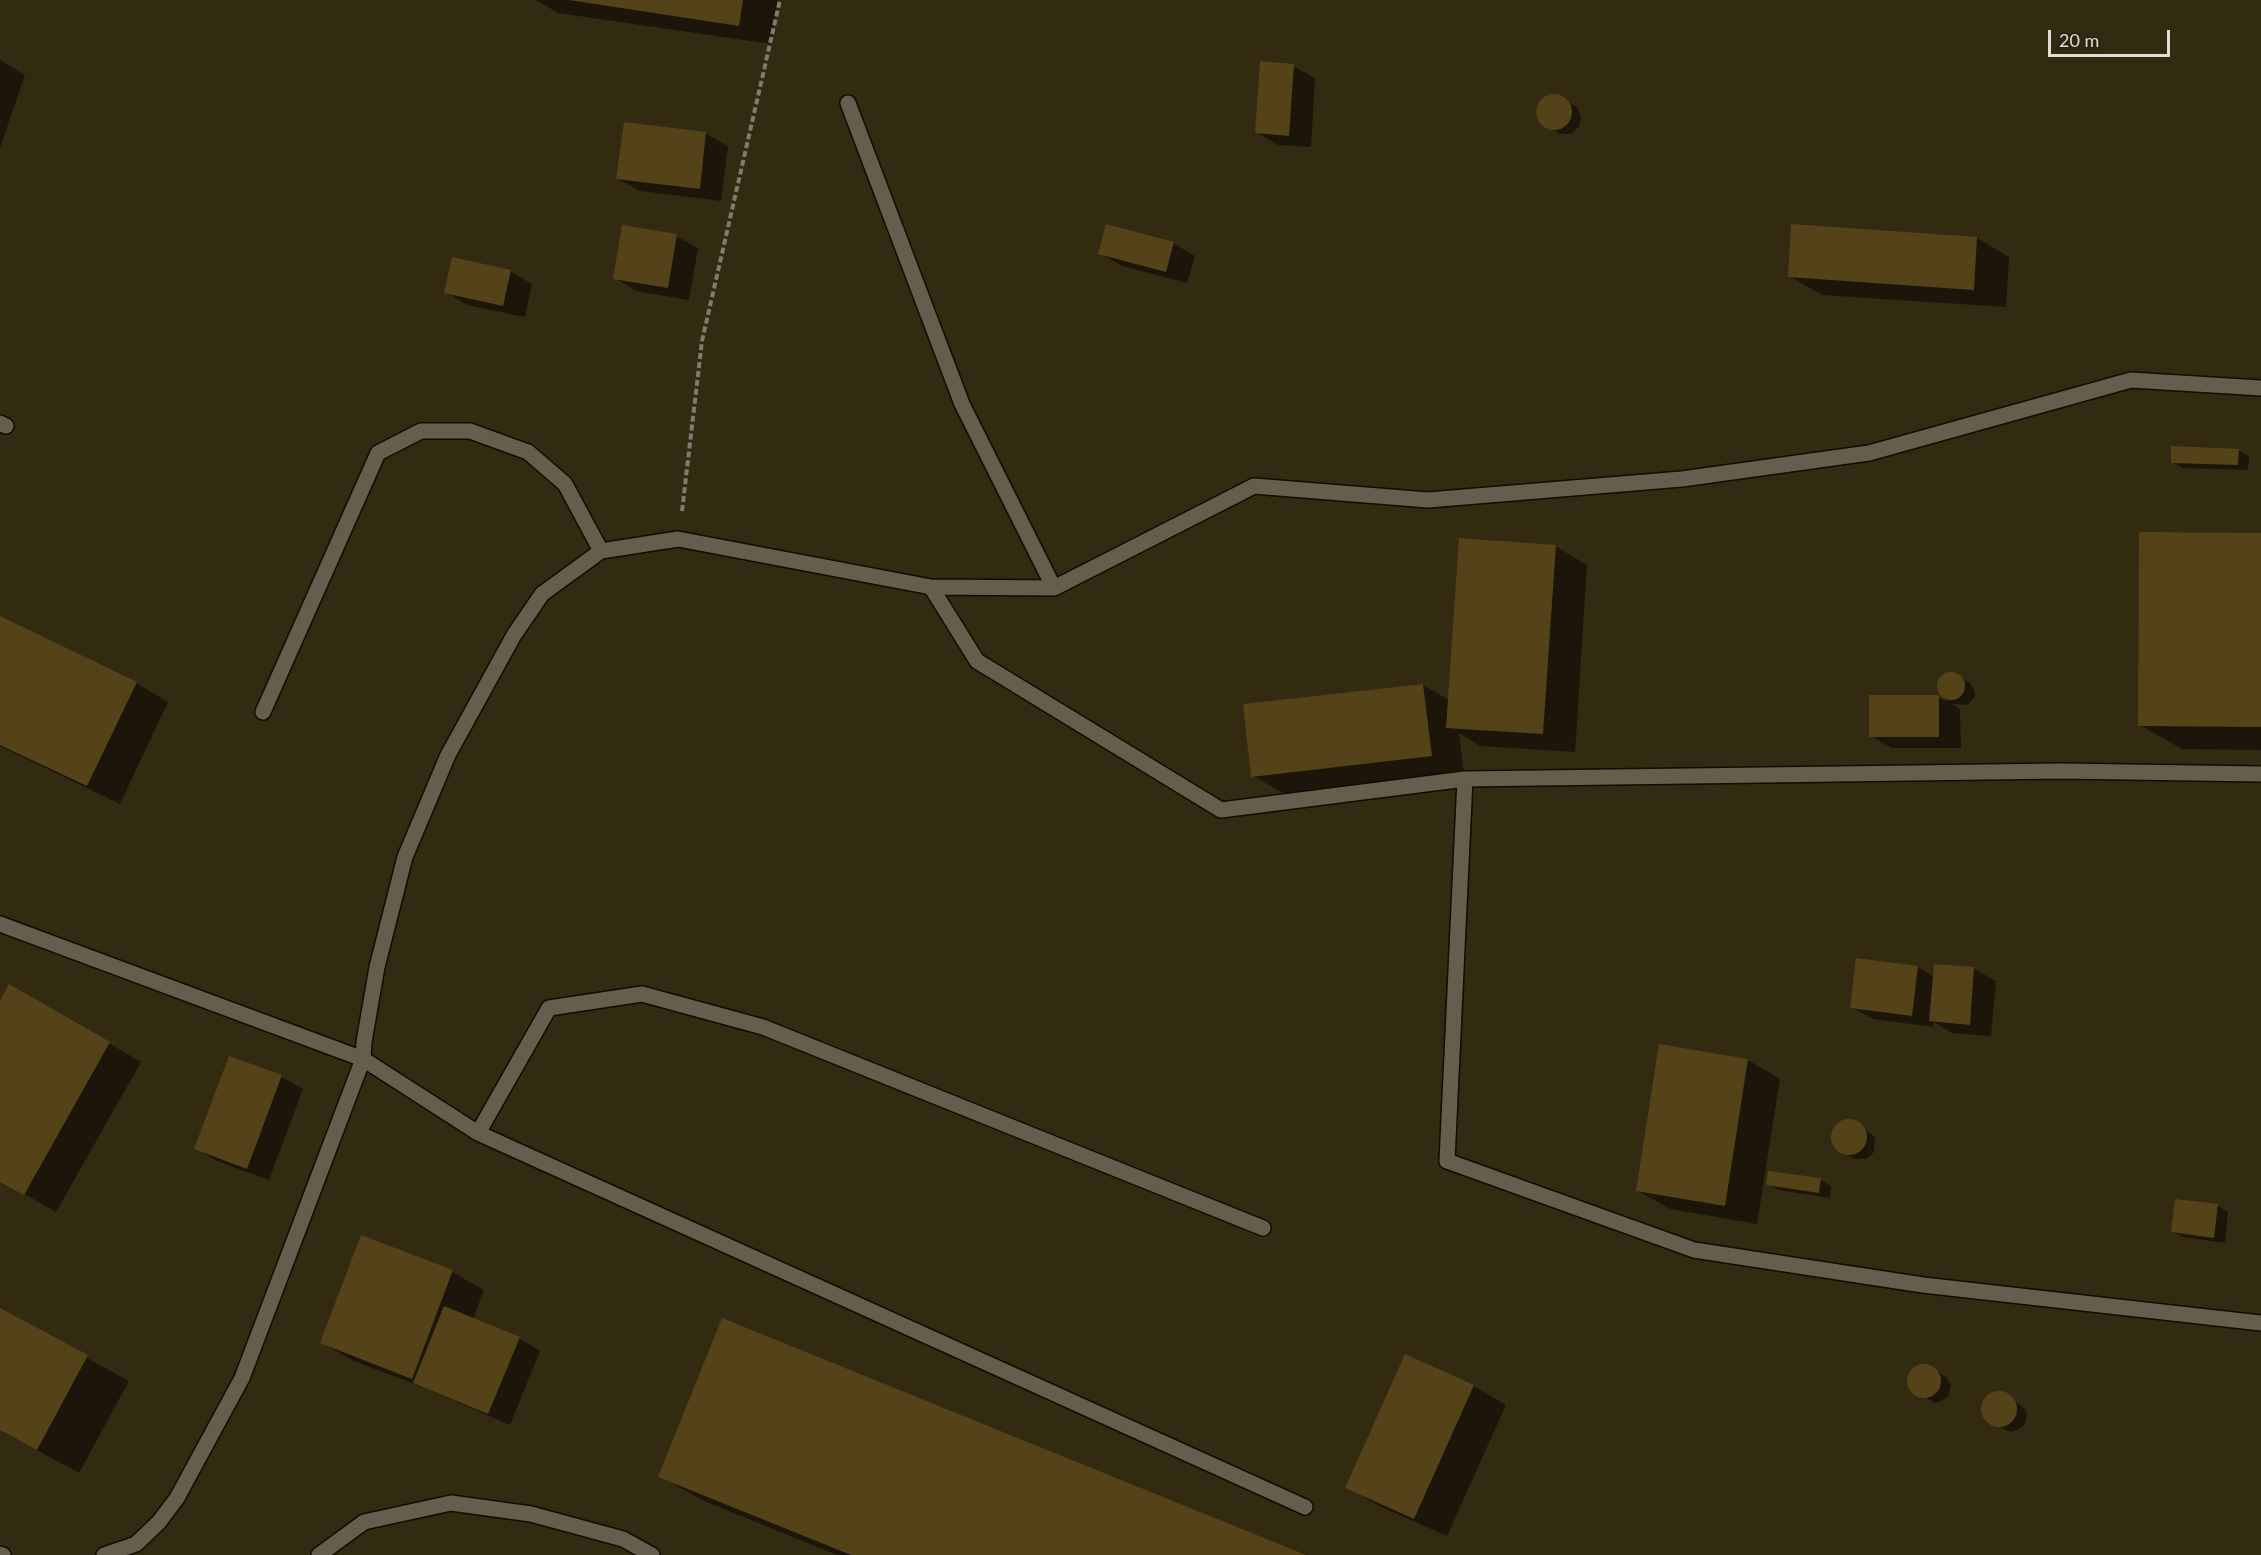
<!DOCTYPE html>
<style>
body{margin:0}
#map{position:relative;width:2261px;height:1555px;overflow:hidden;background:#2a2312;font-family:Lato,sans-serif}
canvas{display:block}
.scale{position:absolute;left:2048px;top:30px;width:122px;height:27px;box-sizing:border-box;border:3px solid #e1ddd3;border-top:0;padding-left:8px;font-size:18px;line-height:21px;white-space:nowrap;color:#e1ddd3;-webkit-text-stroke:4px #2a2312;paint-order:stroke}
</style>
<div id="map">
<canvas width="2261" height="1555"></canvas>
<div class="scale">20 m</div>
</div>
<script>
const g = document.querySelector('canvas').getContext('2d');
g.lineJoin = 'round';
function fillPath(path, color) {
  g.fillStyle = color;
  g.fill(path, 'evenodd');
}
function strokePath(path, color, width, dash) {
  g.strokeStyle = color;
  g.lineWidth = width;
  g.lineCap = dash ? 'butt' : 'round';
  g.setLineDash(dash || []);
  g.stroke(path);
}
fillPath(new Path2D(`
 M0 0H2261V1555H0Z`), '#332a12');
fillPath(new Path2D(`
 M536 0H778L771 44 558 13Z
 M0 60 25 75 0 148Z
 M1293 66 1315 78 1311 147 1278 145 1256 132Z
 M1551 96H1556L1577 107 1581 117 1579 127 1571 134H1560L1544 125 1538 116 1539 106 1542 101Z
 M625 124 706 134 728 146 721 201 640 191 618 179Z
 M1793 225 1977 238 2009 257 2006 307 1822 295 1789 276Z
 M676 236 698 248 689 300 636 291 615 278Z
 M1173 243 1195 256 1187 283 1122 266 1100 253Z
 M510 271 532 284 525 317 467 305 446 292Z
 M2238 450 2249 456 2248 470 2183 468 2172 462Z
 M2261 535V750L2182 749 2140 725Z
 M1555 546 1587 565 1575 752 1480 746 1459 733 1464 774 1285 794 1253 776 1423 685 1449 700Z
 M0 618 136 683 168 702 120 804 0 746Z
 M1949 674 1969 682 1974 689 1975 696 1968 705 1951 704 1960 709 1961 748H1892L1870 736 1938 697 1948 702 1939 690V682Z
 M1918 967 1934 977 1974 969 1996 981 1991 1036 1952 1033 1934 1022 1933 1027 1873 1019 1851 1007Z
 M10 986 141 1062 56 1212 0 1180V1004Z
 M1661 1045 1748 1060 1780 1079 1757 1224 1670 1209 1638 1191Z
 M230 1057 282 1077 303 1089 269 1180 217 1161 196 1148Z
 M1846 1122 1856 1123 1875 1137 1874 1152 1866 1159H1855L1839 1150 1833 1141 1837 1127Z
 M1769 1173 1821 1180 1831 1186 1830 1198 1778 1190 1768 1184Z
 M2176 1201 2218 1206 2228 1212 2225 1243 2183 1237 2172 1231Z
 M452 1272 484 1290 473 1319 519 1338 540 1351 510 1425 427 1389 354 1361 322 1343Z
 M0 1310 129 1381 79 1473 0 1430Z
 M1406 1356 1474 1386 1506 1405 1447 1536 1379 1506 1347 1487Z
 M1921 1365H1926L1946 1377 1951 1386 1948 1396 1940 1402 1935 1403 1910 1389 1909 1379 1912 1370Z
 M1996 1393 2007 1395 2025 1409 2027 1414 2025 1424 2021 1428 2011 1432 1989 1422 1983 1408 1987 1398Z
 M660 1476 1303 1555H837L702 1500Z`), '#0007');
fillPath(new Path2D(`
 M569 0H743L739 26Z
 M1260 61 1294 64 1289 136 1255 133Z
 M1536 112a18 18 0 1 1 36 0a18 18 0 1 1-36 0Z
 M624 122 706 132 700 189 616 179Z
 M1106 224 1174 242 1166 272 1098 254Z
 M1791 224 1977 237 1974 290 1788 277Z
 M622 225 677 234 668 288 613 279Z
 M452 257 511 270 503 306 444 293Z
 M2171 446 2239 449 2238 465 2171 463Z
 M2139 532 2261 533V727L2138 726Z
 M1459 538 1556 545 1543 734 1446 728Z
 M0 616 137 682 87 786 0 745Z
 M1937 686a14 14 0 1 1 28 0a14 14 0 1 1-28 0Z
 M1423 684 1432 756 1251 777 1243 704Z
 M1869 695H1939V737H1869Z
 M1856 958 1918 966 1912 1016 1850 1008Z
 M1934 964 1974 967 1970 1025 1929 1021Z
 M9 984 110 1042 24 1195 0 1182V1001Z
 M1659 1044 1748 1059 1725 1206 1636 1191Z
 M229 1056 282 1075 247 1169 194 1149Z
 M1831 1137a18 18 0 1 1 36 0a18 18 0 1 1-36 0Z
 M1768 1171 1821 1178 1819 1193 1766 1185Z
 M2175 1199 2218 1204 2214 1238 2171 1232Z
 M361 1235 453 1270 412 1379 320 1343Z
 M444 1306 520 1337 488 1414 413 1383Z
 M0 1308 88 1355 37 1450 0 1430Z
 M722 1318 1306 1555H851L658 1477Z
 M1405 1354 1474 1385 1414 1519 1345 1488Z
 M1907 1381a17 17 0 1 1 34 0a17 17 0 1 1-34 0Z
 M1981 1409a18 18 0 1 1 36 0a18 18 0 1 1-36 0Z`), '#544319');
const minor = new Path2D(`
 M848 103 962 404 1054 588
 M0 423 6 426
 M931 587 977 661 1221 810 1465 779 2061 771 2261 774
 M263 712 378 453 421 431H470L528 452 565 484 601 551
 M1465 779 1447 1161 1694 1250 1923 1285 2261 1323
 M0 924 363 1059 478 1133 1305 1507
 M478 1133 549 1008 642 994 763 1027 1263 1228
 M0 1554 3 1555
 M104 1555 136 1544 159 1522 177 1498 242 1378 363 1059 364 1042 377 967 405 857 448 755 514 635 542 594 601 551 678 539 931 587 1054 588 1254 486 1428 500 1682 479 1869 453 2131 380 2261 388
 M319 1555 364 1522 451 1503 531 1514 623 1539 652 1555`);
strokePath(minor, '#120c01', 18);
strokePath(new Path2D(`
 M682 511 702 341 780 0`), '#807b6d', 4, [6, 3]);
strokePath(minor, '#665e4c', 15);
</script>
